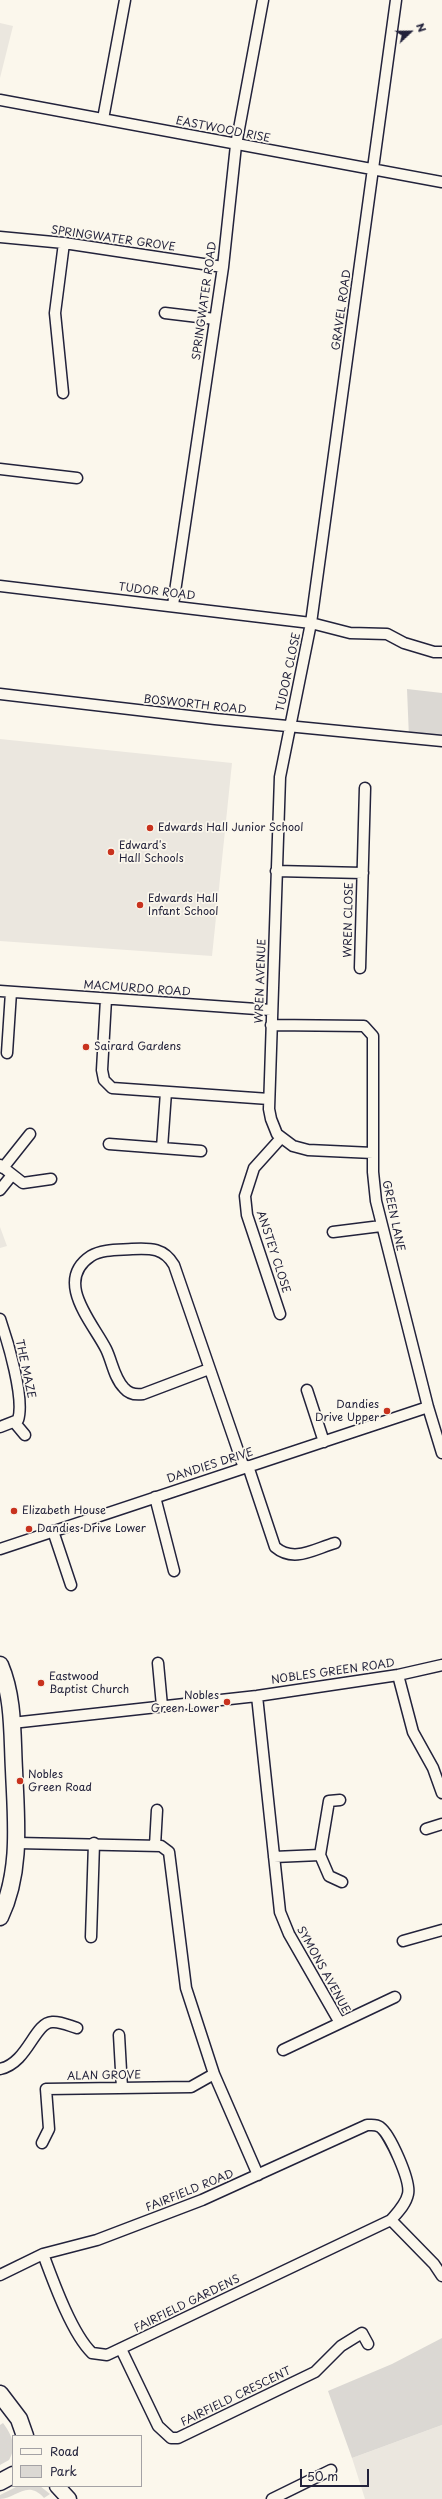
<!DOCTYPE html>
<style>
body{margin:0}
#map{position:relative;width:442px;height:2499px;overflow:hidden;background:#fbf7ec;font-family:"Playpen Sans",sans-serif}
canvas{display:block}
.legend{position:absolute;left:12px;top:2435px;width:130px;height:52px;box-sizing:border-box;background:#fbf7ec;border:1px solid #a4a2a5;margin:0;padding:5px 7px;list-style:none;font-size:12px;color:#22223b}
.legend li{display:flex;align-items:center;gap:8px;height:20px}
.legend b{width:20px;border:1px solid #a4a2a5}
.north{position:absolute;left:390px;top:12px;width:40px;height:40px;-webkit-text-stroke:3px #fbf7ec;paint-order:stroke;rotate:68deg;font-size:11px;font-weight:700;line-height:16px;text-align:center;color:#22223b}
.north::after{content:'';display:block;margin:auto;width:14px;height:18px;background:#22223b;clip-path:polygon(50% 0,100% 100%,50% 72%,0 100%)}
.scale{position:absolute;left:300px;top:2469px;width:69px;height:18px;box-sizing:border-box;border:2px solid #22223b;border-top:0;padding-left:5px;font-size:12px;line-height:14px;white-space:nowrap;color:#22223b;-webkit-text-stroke:3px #fbf7ec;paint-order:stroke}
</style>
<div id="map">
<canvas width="442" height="2499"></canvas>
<ul class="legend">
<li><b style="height:5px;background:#fbf7ec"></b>Road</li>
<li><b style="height:11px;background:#dbd8d3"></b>Park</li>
</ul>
<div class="north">N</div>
<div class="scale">50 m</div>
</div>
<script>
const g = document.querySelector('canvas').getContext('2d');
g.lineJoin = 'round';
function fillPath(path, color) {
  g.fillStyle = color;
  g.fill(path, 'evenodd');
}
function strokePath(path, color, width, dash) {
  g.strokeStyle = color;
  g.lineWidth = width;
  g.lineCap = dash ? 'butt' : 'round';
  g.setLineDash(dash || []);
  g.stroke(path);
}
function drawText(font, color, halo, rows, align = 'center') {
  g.font = font + ' "Playpen Sans",sans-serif';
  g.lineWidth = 3.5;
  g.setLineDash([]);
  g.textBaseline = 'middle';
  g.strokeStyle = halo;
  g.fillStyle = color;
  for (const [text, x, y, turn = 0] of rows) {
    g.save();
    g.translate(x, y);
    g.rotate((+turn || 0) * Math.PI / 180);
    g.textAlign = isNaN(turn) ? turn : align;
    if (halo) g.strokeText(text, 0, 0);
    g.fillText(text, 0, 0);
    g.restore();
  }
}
fillPath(new Path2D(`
 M0 23 13 26 0 78Z
 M0 739 232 763 212 956 0 941Z
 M0 1227 7 1246 0 1248Z
 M442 2425V2499H365L352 2458Z`), '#ebe7df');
fillPath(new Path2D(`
 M407 689 442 693V741L409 738Z
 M442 2338V2425L352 2458 328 2391 392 2364Z
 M3 2423C12 2435 17 2447 9 2460L0 2465V2425Z
 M18 2486H40L50 2494 44 2498C27 2479 16 2499 0 2499V2495Z`), '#dbd8d3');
const street = new Path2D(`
 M0 100 442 182
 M103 119 125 0
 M0 237 64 243 223 267
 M165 313 215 319
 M63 393 55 313 64 243
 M0 469 77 478
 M0 586 311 623 396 0
 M173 605 223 267 236 145 263 0
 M0 694 215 719 442 741
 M276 871 363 873
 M360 968 365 788
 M0 991 271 1010
 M106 999 102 1070 104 1080 112 1088 269 1099
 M271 1025 364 1026 373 1036V1172L376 1201 428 1407 442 1453
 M7 1053 11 992
 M109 1144 201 1151
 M162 1148 166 1092
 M373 1153 308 1150 293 1146 277 1134 271 1119 269 1109 280 777 311 623 350 633 387 634 404 643 434 652H442
 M0 1165 23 1183 51 1179
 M3 1168 30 1134
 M0 1190 12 1175
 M333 1232 381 1226
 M280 1314 247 1215 245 1196 254 1168 281 1138
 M0 1319C8 1342 25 1399 18 1420L0 1427
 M209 1369 143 1394C136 1395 129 1394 124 1388 114 1378 112 1361 106 1349 93 1323 53 1281 91 1256 102 1249 119 1250 132 1249 151 1248 164 1248 174 1265L244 1468
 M307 1390 324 1442
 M15 1423 25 1435
 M248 1466 275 1547C294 1563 314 1549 335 1543
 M155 1497 174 1571
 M53 1531 71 1585
 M0 1549 428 1407
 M158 1663 162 1706
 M398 1675 413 1732 433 1768 442 1793
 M257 1696 280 1912 289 1934 340 2023
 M12 1723 257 1696 398 1675 442 1665
 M426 1829 442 1824
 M17 1843 161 1846 169 1852 186 1988 214 2074 258 2175
 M155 1846 157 1810
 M320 1855 329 1876 342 1882
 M274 1857 320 1855 329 1801 340 1800
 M91 1937 94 1843
 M403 1941 442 1930
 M119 2035 122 2088
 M283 2050 395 1997
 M0 2069C28 2063 34 2023 52 2022 60 2021 70 2026 77 2028
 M42 2143 49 2129 46 2089 191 2087 214 2074
 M391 2220 434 2264 442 2276
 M0 2275 43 2254 97 2240 202 2200 367 2125C372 2125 376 2124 380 2127 390 2134 411 2181 408 2194 406 2204 398 2212 391 2220L107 2355 92 2353C72 2334 53 2281 43 2254
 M121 2349 158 2426 171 2438H178L315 2372 341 2346 362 2333 368 2344
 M272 2499 331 2470`);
const secondary = new Path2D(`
 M57 2486 69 2499`);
const primary = new Path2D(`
 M0 1665C14 1698 12 1734 14 1770 16 1819 22 1871 0 1917
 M0 2394 19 2419 25 2436
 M0 2482 13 2475`);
strokePath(street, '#22223b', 13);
strokePath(secondary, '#22223b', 17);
strokePath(primary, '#22223b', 19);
strokePath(street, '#fbf7ec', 10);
strokePath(secondary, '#fbf7ec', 14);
strokePath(primary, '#fbf7ec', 16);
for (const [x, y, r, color] of [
 [150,828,4,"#c8321e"],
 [111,852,4,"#c8321e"],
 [140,905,4,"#c8321e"],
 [86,1047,4,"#c8321e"],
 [387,1411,4,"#c8321e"],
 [14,1511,4,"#c8321e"],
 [29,1529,4,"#c8321e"],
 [41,1683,4,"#c8321e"],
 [227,1702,4,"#c8321e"],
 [20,1781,4,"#c8321e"]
]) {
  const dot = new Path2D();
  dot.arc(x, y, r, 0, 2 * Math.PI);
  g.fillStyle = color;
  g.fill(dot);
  strokePath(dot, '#fbf7ec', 1.5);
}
drawText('11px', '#22223b', '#fbf7ec', [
 ["EASTWOOD RISE",223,130,11],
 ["SPRINGWATER GROVE",113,239,8],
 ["SPRINGWATER ROAD",205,301,-82],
 ["GRAVEL ROAD",342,310,-82],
 ["TUDOR ROAD",157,592,7],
 ["TUDOR CLOSE",289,672,-78],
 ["BOSWORTH ROAD",195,705,6],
 ["WREN CLOSE",349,920,-89],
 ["WREN AVENUE",261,981,-88],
 ["MACMURDO ROAD",137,989,4],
 ["GREEN LANE",393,1216,78],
 ["ANSTEY CLOSE",273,1252,72],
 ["THE MAZE",25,1369,78],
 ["DANDIES DRIVE",210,1466,-18],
 ["NOBLES GREEN ROAD",333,1672,-8],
 ["SYMONS AVENUE",323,1970,61],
 ["ALAN GROVE",104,2076,-1],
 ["FAIRFIELD ROAD",190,2191,-22],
 ["FAIRFIELD GARDENS",187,2304,-26],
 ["FAIRFIELD CRESCENT",236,2397,-26]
]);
drawText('11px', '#22223b', '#fbf7ec', [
 ["Edwards Hall Junior School",158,828],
 ["Edward's",119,846],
 ["Hall Schools",119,859],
 ["Edwards Hall",148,899],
 ["Infant School",148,912],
 ["Sairard Gardens",94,1047],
 ["Dandies",379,1405,"right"],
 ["Drive Upper",379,1418,"right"],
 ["Elizabeth House",22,1511],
 ["Dandies Drive Lower",37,1529],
 ["Eastwood",49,1677],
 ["Baptist Church",49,1690],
 ["Nobles",219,1696,"right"],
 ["Green Lower",219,1709,"right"],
 ["Nobles",28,1775],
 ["Green Road",28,1788]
], 'left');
</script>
